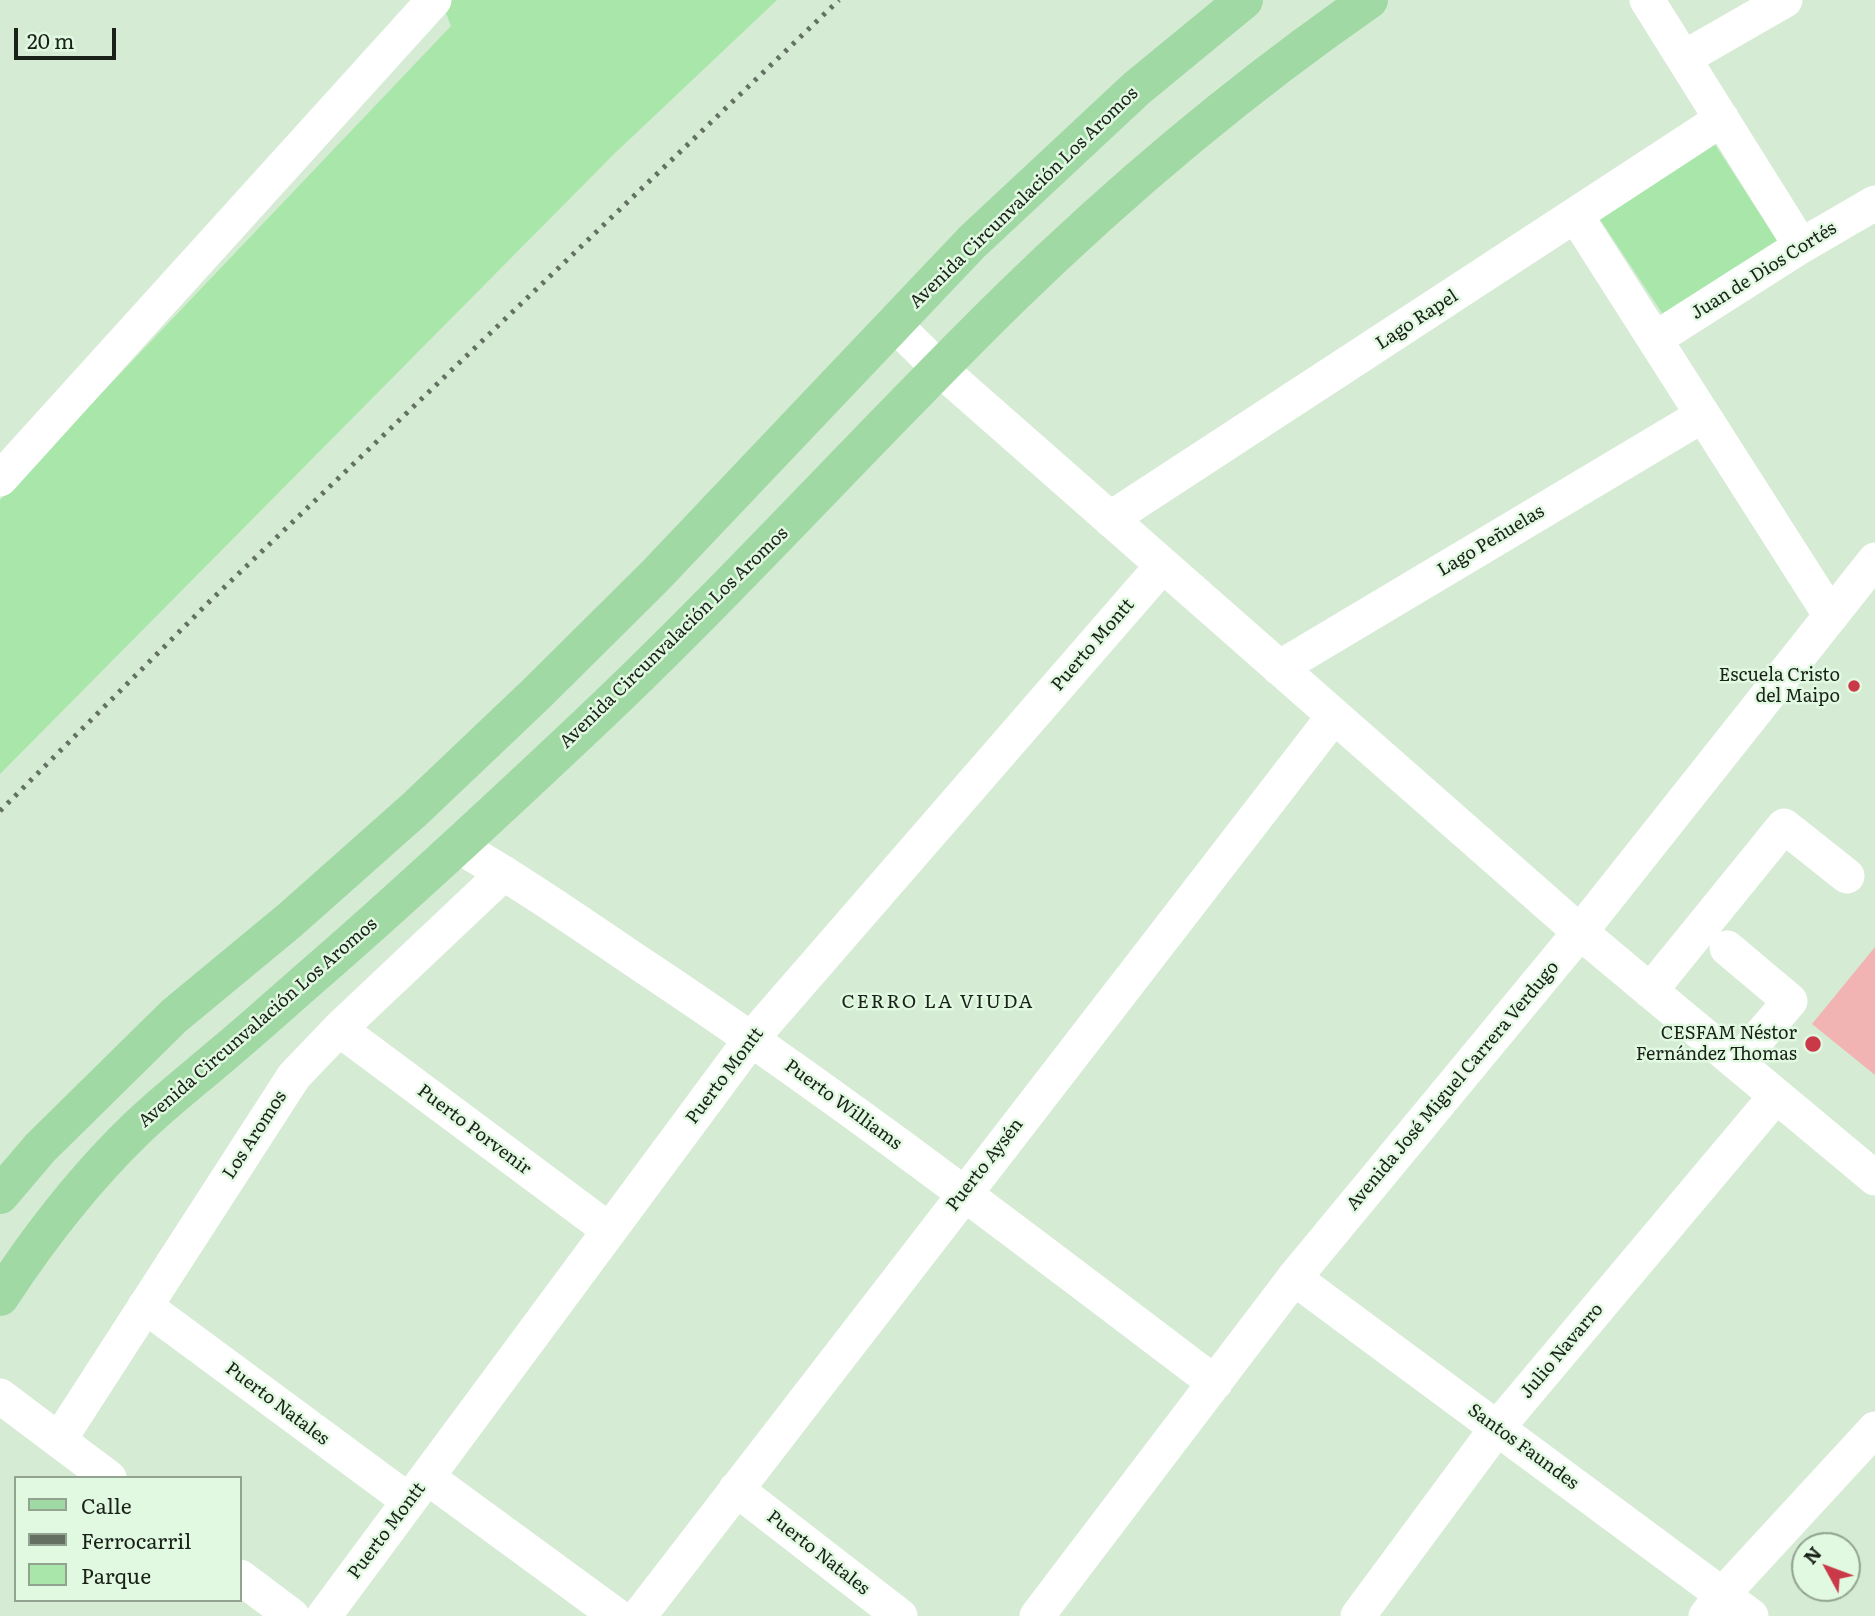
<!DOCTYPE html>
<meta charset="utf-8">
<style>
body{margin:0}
#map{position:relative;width:1875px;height:1616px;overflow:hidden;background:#d5ebd4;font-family:Literata,serif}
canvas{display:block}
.legend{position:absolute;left:14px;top:1476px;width:228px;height:126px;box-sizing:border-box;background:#e2f9e1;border:2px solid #92a391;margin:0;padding:9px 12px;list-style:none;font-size:21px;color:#192119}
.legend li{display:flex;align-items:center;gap:14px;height:35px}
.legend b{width:35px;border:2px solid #92a391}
.north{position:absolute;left:1791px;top:1532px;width:70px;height:70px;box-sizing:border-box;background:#e2f9e1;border:2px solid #92a391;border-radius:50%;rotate:311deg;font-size:19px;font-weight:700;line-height:28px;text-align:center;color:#192119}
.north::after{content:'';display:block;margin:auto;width:24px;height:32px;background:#c93947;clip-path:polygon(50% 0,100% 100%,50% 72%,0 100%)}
.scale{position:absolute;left:14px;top:28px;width:102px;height:32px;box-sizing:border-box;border:4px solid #192119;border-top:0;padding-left:9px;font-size:21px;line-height:24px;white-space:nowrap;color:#192119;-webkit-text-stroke:5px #e2f9e1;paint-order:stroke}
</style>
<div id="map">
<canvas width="1875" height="1616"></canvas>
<ul class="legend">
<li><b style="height:9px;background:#a0d9a4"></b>Calle</li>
<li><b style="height:9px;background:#637062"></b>Ferrocarril</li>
<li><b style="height:19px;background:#a8e6a9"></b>Parque</li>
</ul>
<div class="north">N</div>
<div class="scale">20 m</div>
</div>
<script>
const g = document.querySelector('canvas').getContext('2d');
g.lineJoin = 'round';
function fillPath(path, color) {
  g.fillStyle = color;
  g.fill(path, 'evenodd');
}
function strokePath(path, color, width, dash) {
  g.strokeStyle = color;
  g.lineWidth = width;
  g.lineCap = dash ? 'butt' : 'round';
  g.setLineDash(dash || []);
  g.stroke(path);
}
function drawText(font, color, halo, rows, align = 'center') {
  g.font = font + ' Literata,serif';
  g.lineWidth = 5;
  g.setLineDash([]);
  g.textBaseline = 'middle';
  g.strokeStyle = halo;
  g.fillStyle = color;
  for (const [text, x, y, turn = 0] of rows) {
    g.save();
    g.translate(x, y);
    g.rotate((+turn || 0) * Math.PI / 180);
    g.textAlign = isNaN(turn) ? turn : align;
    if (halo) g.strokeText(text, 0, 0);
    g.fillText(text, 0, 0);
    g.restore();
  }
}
fillPath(new Path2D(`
 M441 0H777L614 154 0 774V500L451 26Z
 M1714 143 1778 242 1664 316 1599 218Z`), '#a8e6a9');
fillPath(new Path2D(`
 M1875 947V1075L1812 1024Z`), '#f2b4b3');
strokePath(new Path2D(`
 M1647 0 1801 246
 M1684 58 1785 0
 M1576 216 1831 616
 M893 323 940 369 1580 932 1875 1178
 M1655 339 1801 246 1875 203
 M0 479 434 0
 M1110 519 1722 119
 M1279 668 1703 415
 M458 846C523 883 584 926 645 967 841 1097 1027 1241 1215 1383
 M1727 948 1790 1001 1737 1063
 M1650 991 1784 826 1847 876
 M339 1029 609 1230
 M1294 1278 1751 1616
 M145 1306 409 1501
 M0 1396 109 1478
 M59 1440 294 1076 339 1029 504 873
 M427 1477 617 1616
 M736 1489 900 1616
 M240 1577 292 1616
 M324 1616 752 1038 1163 565
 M639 1616 1334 716
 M1037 1616 1294 1278 1580 932 1875 560
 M1358 1616 1497 1428 1776 1096
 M1706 1616 1722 1595 1875 1429`), '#fff', 35);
strokePath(new Path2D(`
 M0 1195 40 1148 174 1016 290 920 415 809 536 694 655 576 972 242 1137 88 1244 0
 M0 1297C40 1236 85 1178 137 1128 165 1101 195 1078 224 1053 255 1027 286 999 317 972 408 893 496 811 583 729 731 590 866 439 1011 297 1122 189 1242 88 1369 0`), '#a0d9a4', 38);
strokePath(new Path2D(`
 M0 811 211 600 839 0`), '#637062', 5, [3.5, 7]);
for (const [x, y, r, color] of [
 [1854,686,7,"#c93947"],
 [1813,1044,9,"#c93947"]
]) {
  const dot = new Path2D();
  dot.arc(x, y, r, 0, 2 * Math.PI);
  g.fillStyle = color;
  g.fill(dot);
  strokePath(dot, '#e2f9e1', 2.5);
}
drawText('18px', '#192119', '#e2f9e1', [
 ["Avenida Circunvalación Los Aromos",1024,198,-44],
 ["Juan de Dios Cortés",1764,271,-32],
 ["Lago Rapel",1417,320,-33],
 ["Lago Peñuelas",1491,541,-31],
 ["Avenida Circunvalación Los Aromos",674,638,-44],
 ["Puerto Montt",1093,645,-49],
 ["Avenida Circunvalación Los Aromos",258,1023,-41],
 ["Puerto Montt",725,1076,-53],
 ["Avenida José Miguel Carrera Verdugo",1453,1086,-50],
 ["Puerto Williams",843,1105,36],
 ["Puerto Porvenir",474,1130,37],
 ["Los Aromos",255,1135,-57],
 ["Puerto Aysén",985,1165,-52],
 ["Julio Navarro",1562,1351,-50],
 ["Puerto Natales",277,1404,37],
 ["Santos Faundes",1523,1447,36],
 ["Puerto Montt",387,1531,-53],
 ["Puerto Natales",818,1553,38]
]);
drawText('18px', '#192119', '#e2f9e1', [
 ["Escuela Cristo",1840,676],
 ["del Maipo",1840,697],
 ["CESFAM Néstor",1797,1034],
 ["Fernández Thomas",1797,1055]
], 'right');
g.letterSpacing = '2px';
drawText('19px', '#192119', '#e2f9e1', [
 ["CERRO LA VIUDA",938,1002]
]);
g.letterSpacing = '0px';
</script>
